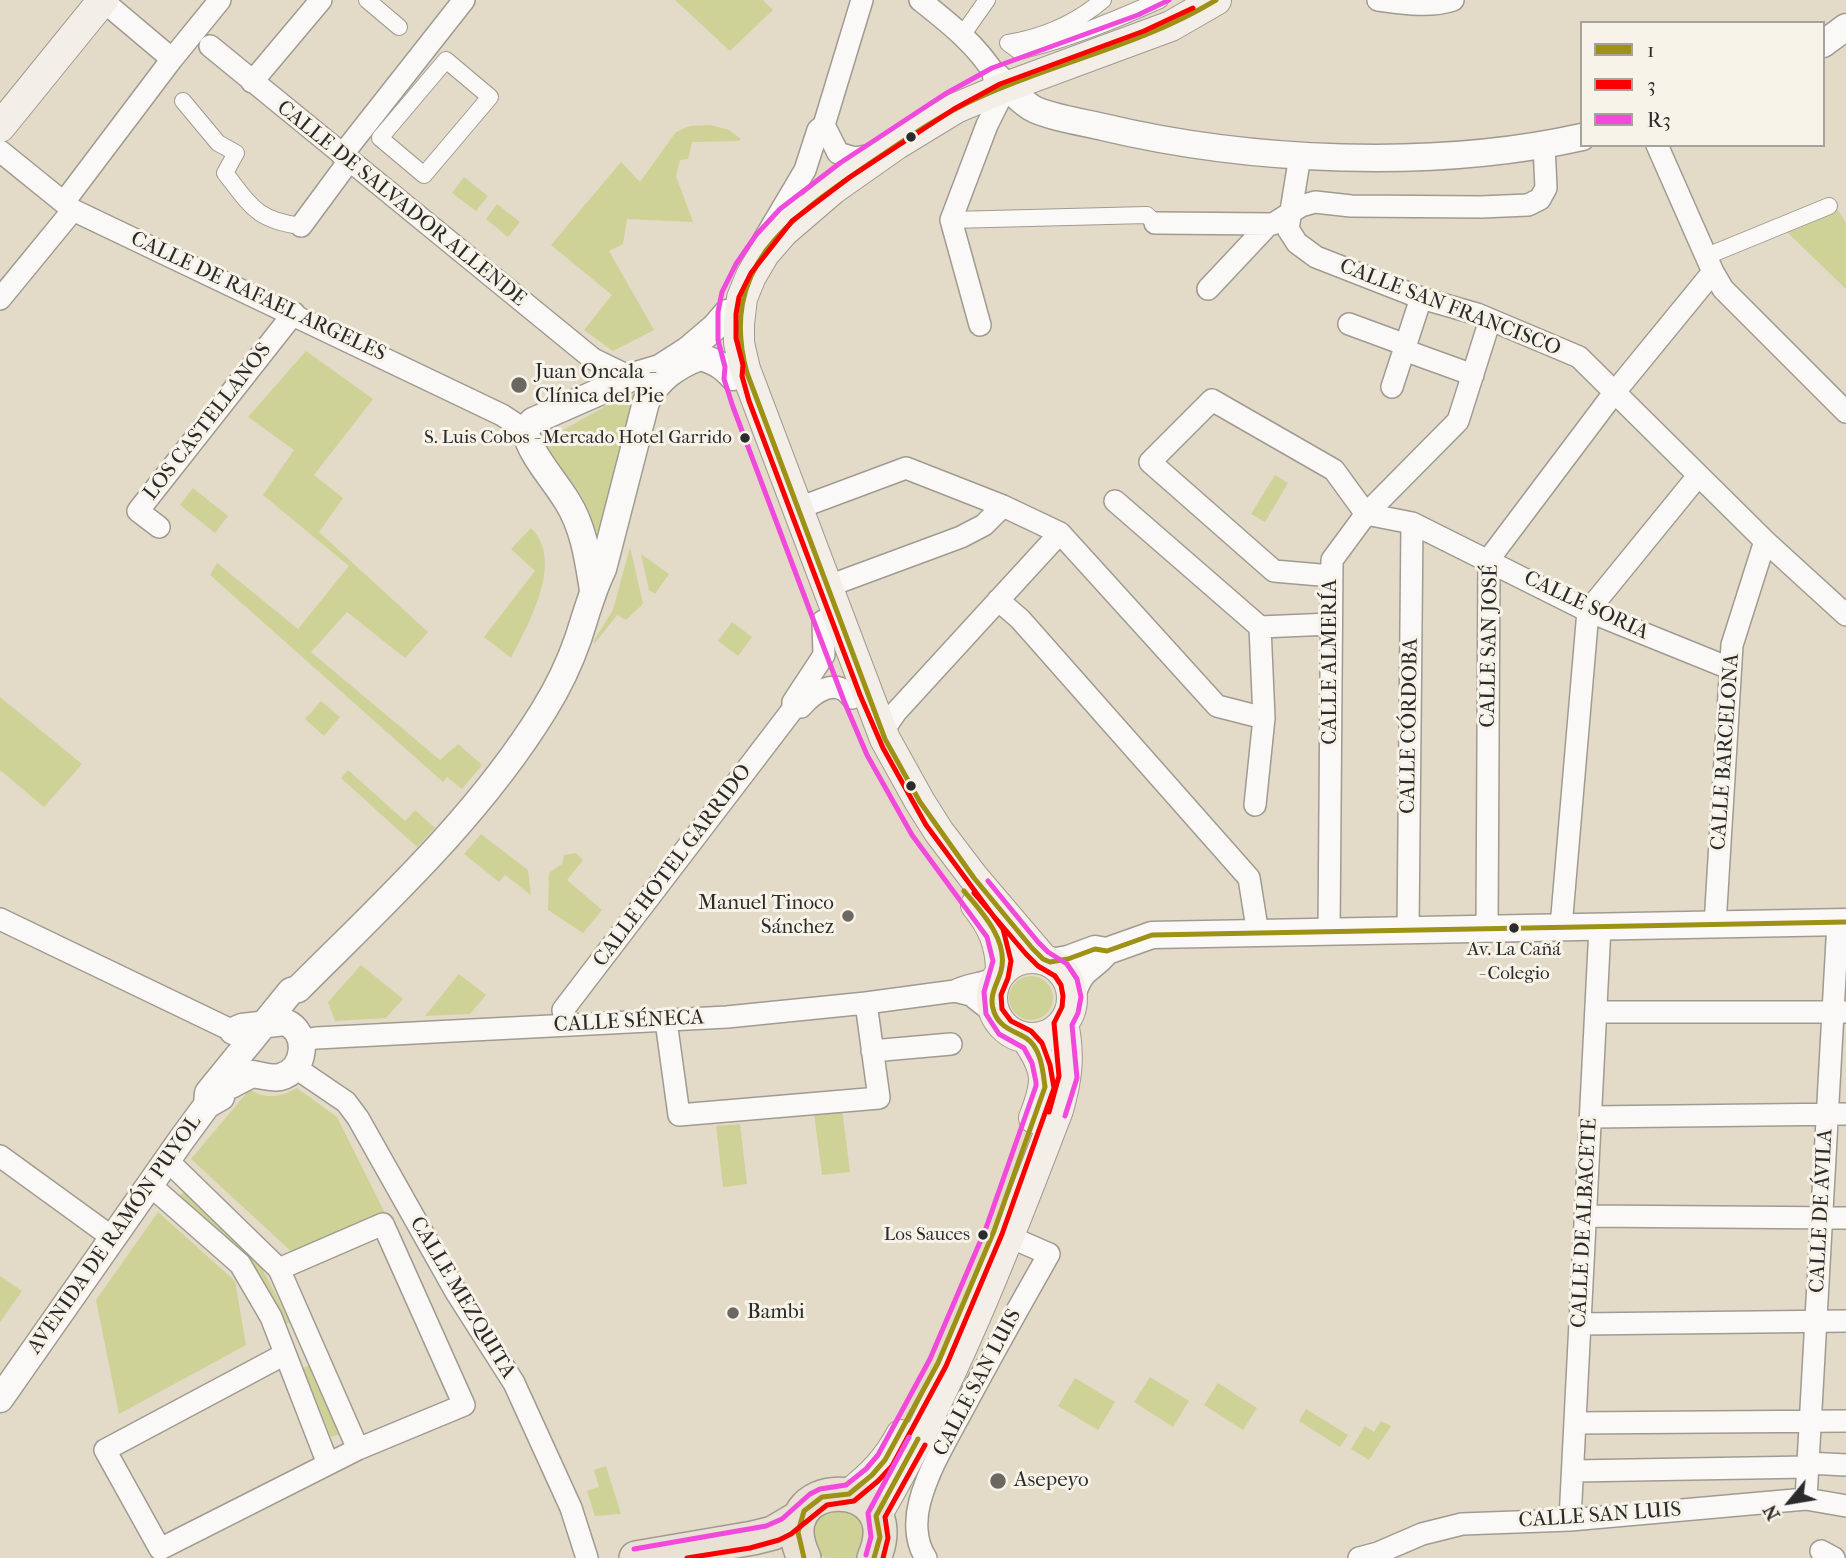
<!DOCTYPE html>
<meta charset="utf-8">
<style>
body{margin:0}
#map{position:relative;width:1846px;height:1558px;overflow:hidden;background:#e3dac8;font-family:"IM FELL French Canon",serif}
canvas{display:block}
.legend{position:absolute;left:1580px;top:21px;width:245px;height:126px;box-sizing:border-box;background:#f7f3e8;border:2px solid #a5a39c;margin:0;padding:9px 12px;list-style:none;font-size:21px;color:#2b2b2b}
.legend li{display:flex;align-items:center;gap:14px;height:35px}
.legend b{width:35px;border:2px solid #a5a39c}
.north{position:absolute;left:1755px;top:1467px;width:70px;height:70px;-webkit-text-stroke:5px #f7f3e8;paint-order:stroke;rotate:240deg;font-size:19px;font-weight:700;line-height:28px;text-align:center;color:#2b2b2b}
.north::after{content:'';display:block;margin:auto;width:24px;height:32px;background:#2b2b2b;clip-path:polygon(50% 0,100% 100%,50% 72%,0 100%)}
</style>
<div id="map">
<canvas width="1846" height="1558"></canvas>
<ul class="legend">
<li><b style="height:9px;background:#9d9116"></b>1</li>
<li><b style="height:9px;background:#fa0000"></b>3</li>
<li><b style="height:9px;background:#f149db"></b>R3</li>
</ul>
<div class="north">N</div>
</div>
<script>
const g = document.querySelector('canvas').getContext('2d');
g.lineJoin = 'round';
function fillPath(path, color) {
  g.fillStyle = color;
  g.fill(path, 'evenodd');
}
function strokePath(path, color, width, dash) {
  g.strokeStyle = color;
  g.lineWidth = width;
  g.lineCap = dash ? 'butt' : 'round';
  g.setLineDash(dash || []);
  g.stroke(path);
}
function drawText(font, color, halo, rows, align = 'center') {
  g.font = font + ' "IM FELL French Canon",serif';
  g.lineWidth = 6;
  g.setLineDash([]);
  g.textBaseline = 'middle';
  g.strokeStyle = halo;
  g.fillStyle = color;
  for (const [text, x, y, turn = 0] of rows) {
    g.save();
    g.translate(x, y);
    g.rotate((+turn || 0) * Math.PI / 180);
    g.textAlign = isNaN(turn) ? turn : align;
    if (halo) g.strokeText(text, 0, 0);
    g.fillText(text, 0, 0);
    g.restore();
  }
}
fillPath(new Path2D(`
 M675 0H763L773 10 730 51Z
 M710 125 729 130 741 139 738 141 692 142 688 159 680 160 676 176 693 222 627 219 623 244 609 251 654 330 613 351 584 330 612 295 551 245 621 162 640 182 676 132 690 126Z
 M464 177 488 196 476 211 452 193Z
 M497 204 520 222 508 237 486 219Z
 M1838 210 1846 223V289L1786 231Z
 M306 351 373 399 314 475 343 498 319 532 428 632 405 658 347 612 311 652 440 760 458 744 482 765 462 789 447 777 443 782 210 575 217 563 298 629 349 566 263 495 294 450 248 417Z
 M632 391 636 397 634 396 599 533 592 528C589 497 565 473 545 450L544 441Z
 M1275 475 1288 483 1265 522 1251 514Z
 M193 488 228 516 215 533 180 505Z
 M531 528C565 561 528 625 511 658L484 637 535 571 511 549Z
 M630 547 643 604 626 620 617 615 595 643 593 642 613 610Z
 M641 554 669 574 655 594 649 590Z
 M732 622 752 637 738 656 718 641Z
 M0 697 82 764 44 807 0 770Z
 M321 701 340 717 324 736 305 719Z
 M348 770 405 821 415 810 435 828 417 847 341 778Z
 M481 834 528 870 531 895 505 875 499 882 464 854Z
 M576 853 583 860 567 880 602 910 583 933 548 910 549 873 562 864 564 855Z
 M361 965 403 999 386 1018 335 1021 328 1002Z
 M459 974 486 995 470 1014 425 1016Z
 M1009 998a22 22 0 1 1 44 0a22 22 0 1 1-44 0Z
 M297 1088 337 1117 386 1215 293 1253 191 1159 250 1089C265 1100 282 1097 297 1088Z
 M842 1109 850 1172 822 1175 814 1113Z
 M740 1124 747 1184 723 1187 716 1126Z
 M187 1190 253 1251 290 1322 282 1326 178 1197Z
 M158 1212 235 1281 246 1345 119 1414 96 1300Z
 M0 1276 22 1291 0 1322Z
 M313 1364 341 1434 331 1437 303 1368Z
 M1150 1377 1189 1401 1173 1427 1134 1402Z
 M1075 1378 1115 1402 1098 1430 1058 1406Z
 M1218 1383 1257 1408 1243 1430 1204 1405Z
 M1306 1409 1348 1435 1340 1447 1299 1421Z
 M1381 1421 1391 1426 1369 1460 1351 1449 1365 1426 1374 1432Z
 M606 1466 621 1514 595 1516 587 1491 599 1487 594 1470Z
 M839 1506 864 1518 862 1553 856 1558H825C812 1548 808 1524 823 1513 826 1510 834 1508 839 1506Z`), '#cfd296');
const pedestrian = new Path2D(`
 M367 0 399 27
 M1103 0C1075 24 1044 37 1008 43L1019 51C1067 40 1115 20 1160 0
 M963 34 987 0
 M446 60 490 97 424 175 380 138Z
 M183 101 218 143 236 153 225 173C251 206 256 220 301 226
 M951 220 1147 215 1155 223
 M1707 256 1829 206`);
const minor = new Path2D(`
 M102 0 172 59
 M920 0C949 23 976 44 996 76
 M1378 0C1401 3 1430 8 1453 0
 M210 46 593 359 632 378
 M252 82 321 0
 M824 125 838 153 855 158 866 156
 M1657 145 1713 272 1723 289 1846 412
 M0 151 73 210 502 415 525 430
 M342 155 464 0
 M1300 156 1288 229 1297 243 1316 257 1421 298 1477 314 1579 357 1765 541 1846 615
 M64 202 172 59 220 0
 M1155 223 1273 224 1301 206 1315 202 1351 206 1481 207 1528 205 1540 199 1546 188 1544 145
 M301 226 349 161
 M763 241 805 170 818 130 824 125 862 0
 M1208 289 1269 224
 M0 299 73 210
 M1349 324 1406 345
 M980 325 951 220 987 125 1006 87
 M1404 350 1473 375
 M1392 387 1421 298
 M1115 501 1260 627 1331 624
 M796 509 906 468 1003 506 1060 533 1217 706 1264 718
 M159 527 138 511 294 313
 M1332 576 1274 571 1150 462 1212 400 1334 470 1366 514 1412 523 1588 611 1729 668
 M826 587 961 537 984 525 1003 506
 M998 600 1020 619 1249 878 1258 934
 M801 707C814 692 837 676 852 698
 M885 739 887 725 896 712 1060 533
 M1255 805 1264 718 1260 627
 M0 919 233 1031 244 1043
 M1715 925 1732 645 1765 541
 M1561 927 1588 611 1698 476
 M1487 929 1489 559 1614 393 1713 272
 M1408 930 1412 523
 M1329 932 1332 560 1366 514 1458 421 1490 320
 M955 991 971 995 995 1014
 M1596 1012H1846
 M666 1021 679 1115 879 1098 866 1003
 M566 1025 563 1010 793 709V702L824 655 823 621
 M301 1041 316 1038 727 1017 866 1003 955 991C969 983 984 985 998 976
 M872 1051 951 1044
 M296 1068 346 1102 358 1118 456 1292 514 1383 571 1508 587 1558
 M1591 1117 1846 1114
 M0 1156 113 1238
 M167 1160 279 1269 358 1449
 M150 1185 240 1264 271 1317 328 1464
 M1585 1216 1846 1218
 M279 1269 383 1224 464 1405 358 1449 160 1549 105 1450 285 1354
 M1580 1324 1846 1321
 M1575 1423 1846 1421
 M1808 1463 1846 1465
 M1574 1471 1808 1467
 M1806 1499 1838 922
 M1570 1520 1600 927
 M1821 1551 1834 1558
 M926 1558C915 1542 915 1519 920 1501 929 1468 947 1439 963 1409 991 1357 1020 1305 1049 1254L1010 1237
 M1359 1558 1378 1553 1422 1534 1462 1524 1570 1520 1806 1499 1846 1506`);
const tertiary = new Path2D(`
 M1823 44 1846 27
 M996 76C1007 87 1019 100 1032 108 1045 116 1086 123 1103 127 1250 162 1434 170 1582 137
 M593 590C588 559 584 528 567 501 553 478 531 456 525 430L533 421 640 374 660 368 688 350 715 327 727 313
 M1050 962 1068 959 1095 949 1107 951 1152 935 1846 922
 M1072 996C1081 966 1089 972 1106 952
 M231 1085 252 1074C261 1075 271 1079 280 1077 306 1071 310 1032 285 1022L242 1027 233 1031
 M207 1105 208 1093 291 991 298 989C386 901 478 817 544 710 557 689 570 662 578 639 586 615 592 591 603 569L646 402C658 379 676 366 700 357 715 361 723 366 733 377
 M0 1399 182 1139 207 1105 221 1097`);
const secondary = new Path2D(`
 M0 127 103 0
 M976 905C993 926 1001 945 1001 972
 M992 998a40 40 0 1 1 80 0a40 40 0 1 1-80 0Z
 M1043 959 974 878 939 832 920 802 885 739 745 369 739 343V324L742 298 751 276 764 254 783 232 833 189 897 144 956 108 1006 87 1171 26 1216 0
 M1026 1038C1049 1071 1048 1082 1034 1118
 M849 1494C871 1477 888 1460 901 1435
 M876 1516C951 1388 1005 1249 1058 1110 1067 1078 1070 1056 1063 1023`);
const primary = new Path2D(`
 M636 1558 753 1538 773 1533 800 1517
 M804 1558C764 1474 911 1472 874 1558`);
strokePath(pedestrian, '#a09b91', 18);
strokePath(minor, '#a09b91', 24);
strokePath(tertiary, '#a09b91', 29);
strokePath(secondary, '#a09b91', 32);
strokePath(primary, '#a09b91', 36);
strokePath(pedestrian, '#fbf9f7', 16);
strokePath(minor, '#fbf9f7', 21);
strokePath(tertiary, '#fbf9f7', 26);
strokePath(secondary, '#f3efe8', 30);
strokePath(primary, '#e8e1d4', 33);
strokePath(new Path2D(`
 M1216 0C1140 46 1059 61 980 97 939 115 903 141 866 166 789 219 718 267 747 373L885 739 920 802 974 878 1032 948 1043 959 1050 962 1068 959 1095 949 1107 951 1152 935 1846 922
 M804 1558 798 1532 804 1511 822 1497 849 1494 872 1475 885 1460 938 1363 994 1231 1045 1087C1043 1072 1041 1047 1026 1038 1013 1030 1000 1028 994 1012 988 996 997 985 1001 971 1009 941 982 912 964 891
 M874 1558 880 1537 876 1516 918 1439`), '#9d9116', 5);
strokePath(new Path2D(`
 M974 893 1026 954 1038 966 1055 976 1061 985 1063 996 1062 1007 1054 1023 1059 1076 1049 1112
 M687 1558 750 1548 779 1540 791 1534 827 1505 854 1501 878 1481 892 1466 946 1366 1002 1234 1054 1088 1050 1065 1042 1043 1031 1031 1011 1021 1002 1009 1001 995 1008 978 1011 961 1003 929 926 825 883 748 860 695 749 401 742 376 743 365 736 338V314L739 297 751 273 792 221 850 177 954 109 1000 84 1144 31 1193 8
 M883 1558 888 1538 885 1517 925 1445`), '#fa0000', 5);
strokePath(new Path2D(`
 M988 881 1038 942 1048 952 1067 964 1077 979 1081 997 1078 1013 1072 1025 1077 1078 1065 1116
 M634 1549 766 1526 782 1519 810 1494 820 1489 846 1485 866 1469 878 1455 930 1359 986 1228 1036 1086V1082L1032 1063 1024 1048 999 1034 986 1014 984 992 993 961 987 937 912 835 867 755 844 701 733 407 724 379 725 367 718 340V312L722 292 736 264 756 235 780 209 840 163 945 94 992 68 1138 15 1169 0
 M866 1555 871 1537 868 1513 909 1437`), '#f149db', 5);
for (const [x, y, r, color] of [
 [911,137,6,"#2b2b2b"],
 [519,385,9,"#6b6862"],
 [745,438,6,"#2b2b2b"],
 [911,786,6,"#2b2b2b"],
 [848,916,7,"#6b6862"],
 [1514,928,6,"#2b2b2b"],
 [983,1235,6,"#2b2b2b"],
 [733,1313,7,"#6b6862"],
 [998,1481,9,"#6b6862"]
]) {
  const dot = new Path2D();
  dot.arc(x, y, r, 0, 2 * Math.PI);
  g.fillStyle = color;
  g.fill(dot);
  strokePath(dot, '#f7f3e8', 2.5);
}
drawText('19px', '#2b2b2b', '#f7f3e8', [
 ["S. Luis Cobos - Mercado Hotel Garrido",732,438],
 ["Av. La Cañá",1514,950,"center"],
 ["- Colegio",1514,974,"center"],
 ["Los Sauces",970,1235]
], 'right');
drawText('21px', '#2b2b2b', '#f7f3e8', [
 ["CALLE DE SALVADOR ALLENDE",401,204,39],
 ["CALLE DE RAFAEL ARGELES",258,297,25],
 ["CALLE SAN FRANCISCO",1450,308,21],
 ["LOS CASTELLANOS",208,422,-52],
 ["CALLE SORIA",1586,606,25],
 ["CALLE SAN JOSÉ",1490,646,-89],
 ["CALLE ALMERÍA",1331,662,-90],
 ["CALLE CÓRDOBA",1410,726,-89],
 ["CALLE BARCELONA",1726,752,-86],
 ["CALLE HOTEL GARRIDO",673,866,-53],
 ["CALLE SÉNECA",629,1022,-3],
 ["CALLE DE ÁVILA",1822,1211,-87],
 ["CALLE DE ALBACETE",1585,1223,-87],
 ["AVENIDA DE RAMÓN PUYOL",115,1235,-55],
 ["CALLE MEZQUITA",462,1298,59],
 ["CALLE SAN LUIS",978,1383,-62],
 ["CALLE SAN LUIS",1600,1516,-4]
]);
drawText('21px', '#2b2b2b', '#f7f3e8', [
 ["Juan Oncala -",535,373],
 ["Clínica del Pie",535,397],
 ["Manuel Tinoco",834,904,"right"],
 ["Sánchez",834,928,"right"],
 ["Bambi",747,1313],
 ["Asepeyo",1014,1481]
], 'left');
</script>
